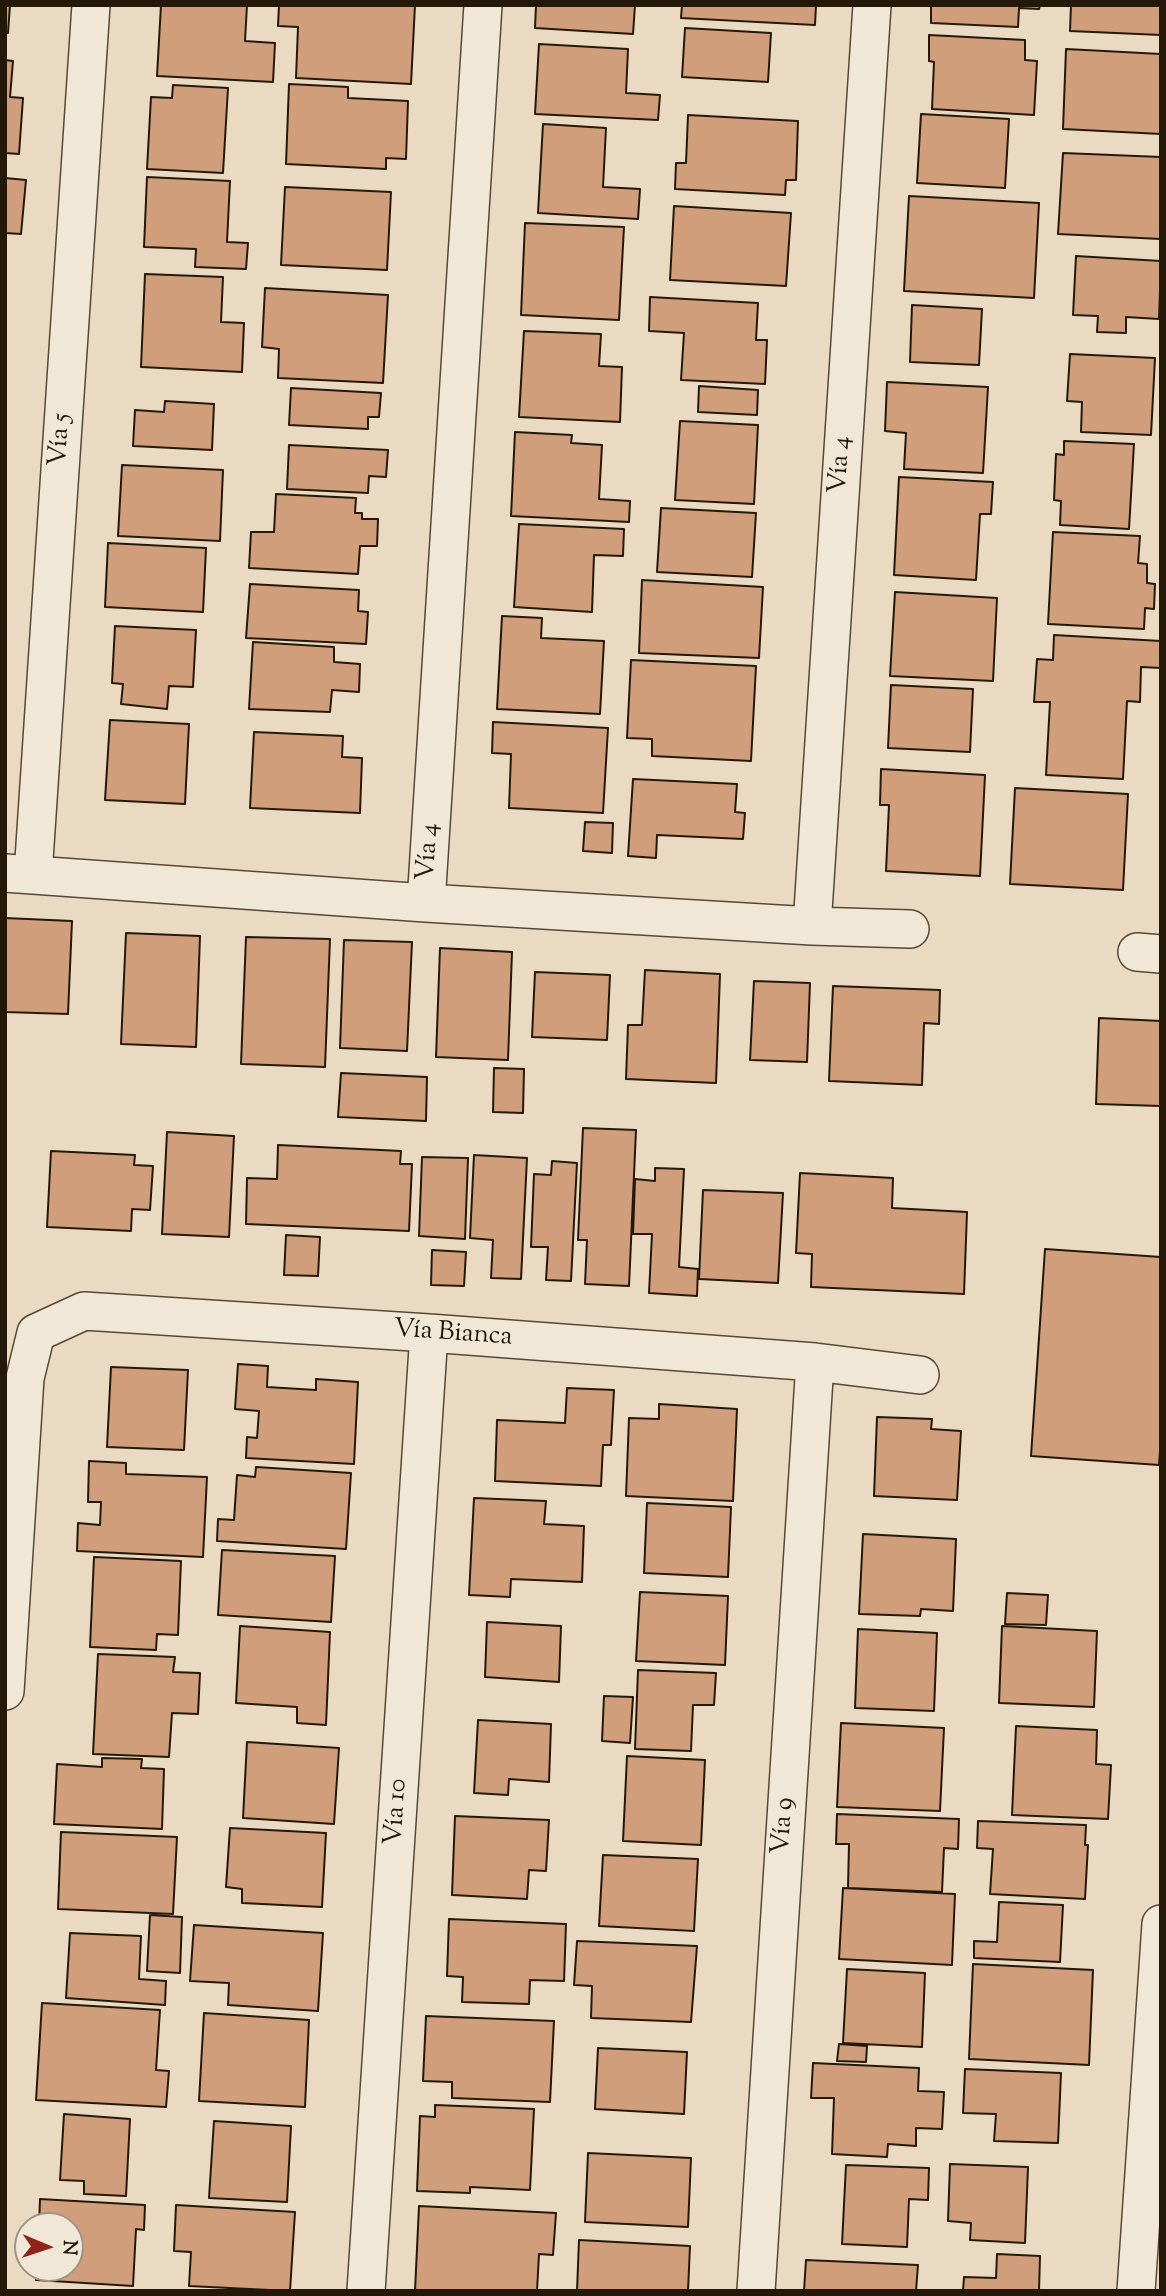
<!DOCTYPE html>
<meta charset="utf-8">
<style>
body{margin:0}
#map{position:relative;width:1166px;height:2296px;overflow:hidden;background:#eadac2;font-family:"Sorts Mill Goudy",serif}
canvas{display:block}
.frame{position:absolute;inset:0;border:7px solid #241808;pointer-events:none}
.north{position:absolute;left:14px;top:2212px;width:70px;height:70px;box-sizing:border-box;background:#f1e7d7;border:2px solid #9f9484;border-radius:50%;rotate:92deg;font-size:19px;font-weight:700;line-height:28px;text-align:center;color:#241808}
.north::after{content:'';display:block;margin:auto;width:24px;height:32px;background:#8f2418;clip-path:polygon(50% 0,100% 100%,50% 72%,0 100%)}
</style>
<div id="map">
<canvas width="1166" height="2296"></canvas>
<div class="frame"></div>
<div class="north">N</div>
</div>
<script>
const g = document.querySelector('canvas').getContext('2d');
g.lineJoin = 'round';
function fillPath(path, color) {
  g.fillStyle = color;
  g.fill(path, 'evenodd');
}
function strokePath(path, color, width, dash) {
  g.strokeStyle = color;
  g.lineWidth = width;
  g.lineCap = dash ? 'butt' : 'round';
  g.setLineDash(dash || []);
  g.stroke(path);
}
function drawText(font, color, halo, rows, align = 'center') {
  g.font = font + ' "Sorts Mill Goudy",serif';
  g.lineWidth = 6;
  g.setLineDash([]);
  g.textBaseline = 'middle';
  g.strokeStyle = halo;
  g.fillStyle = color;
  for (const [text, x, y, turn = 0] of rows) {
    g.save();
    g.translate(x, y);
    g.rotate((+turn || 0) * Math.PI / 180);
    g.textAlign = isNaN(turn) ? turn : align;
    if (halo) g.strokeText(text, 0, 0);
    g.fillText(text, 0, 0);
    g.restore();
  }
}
const building = new Path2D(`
 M5 5H10L8 33H5Z
 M161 5H247L245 41 275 43 273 82 157 76Z
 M279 5H415L411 84 296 78 298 27 278 26Z
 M536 5H635L633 34 535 28Z
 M682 5H816L815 25 681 18Z
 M931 5H1040L1039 9 1019 8 1018 27 931 23Z
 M1071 5H1161V35L1070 31Z
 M685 28 771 33 768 82 682 77Z
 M929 35 1025 40V60L1037 61 1034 115 932 109 934 62 929 61Z
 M539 44 628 49 626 93 660 95 658 120 535 114Z
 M1066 49 1161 54V134L1063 129Z
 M5 60 13 61 10 97 23 98 19 154 5 153Z
 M289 84 348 87V98L408 101 406 159 386 158V169L286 164Z
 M173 85 228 88 223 173 147 169 151 97 172 98Z
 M921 114 1009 119 1005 188 917 183Z
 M688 115 798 121 796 180H786L785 195 675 189 676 163H686Z
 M543 124 606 128 603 187 640 189 638 219 538 213Z
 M1063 153 1161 157V239L1058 234Z
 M147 177 230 181 227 242 248 243 246 269 195 267 196 249 144 247Z
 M5 178 26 180 21 234 5 233Z
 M285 187 391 192 387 270 281 265Z
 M909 196 1039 203 1034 298 904 291Z
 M674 206 791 213 786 286 670 280Z
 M525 223 624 227 619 320 521 315Z
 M1076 256 1161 261 1159 319 1126 317V333L1097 332 1098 316 1073 315Z
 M145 274 223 277 221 322 244 323 242 372 141 367Z
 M265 288 388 295 383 383 278 378 279 349 262 347Z
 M650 297 758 303 756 340H767L765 384 681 380 684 333 649 331Z
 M912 305 982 309 979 365 910 362Z
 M524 331 601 334 599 366 622 367 620 422 519 417Z
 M1070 354 1155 358 1151 435 1081 432 1082 402 1067 401Z
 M887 382 988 387 983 473 904 469 906 433 885 431Z
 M699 386 758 390 757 415 698 412Z
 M291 388 381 393 379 417H368V429L289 425Z
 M165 401 214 404 212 450 133 446 135 410 164 412Z
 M680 421 758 425 754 504 675 500Z
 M515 432 572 435 571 443 602 445 599 499 630 501 629 522 511 516Z
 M1064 441 1134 444 1129 529 1060 525 1061 501 1054 500 1056 454 1064 455Z
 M289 445 388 450 386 477 369 476 368 493 287 489Z
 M122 465 223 470 220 541 118 536Z
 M899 477 993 482 991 514H980L976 580 894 575Z
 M276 494 356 498 355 513H362V519H378L377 546H360L358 574 249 568 251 532H274Z
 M661 508 756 513 752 577 657 572Z
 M519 524 624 529 623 556 594 555 592 612 514 607Z
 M1053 532 1140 536 1138 563 1147 564V583L1155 584 1154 609 1145 608 1144 629 1048 624Z
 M108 543 206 548 203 612 105 607Z
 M642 580 763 587 759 658 639 653Z
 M250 584 359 590 358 611 368 612 366 644 246 638Z
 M895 592 997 598 993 681 890 676Z
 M502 616 542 618 541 638 604 641 600 714 497 709Z
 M115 626 196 630 193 687 169 686 167 709 121 704 123 684 112 683Z
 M1054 635 1161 641V668L1141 667 1140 702 1127 701 1123 779 1046 775 1050 702H1034L1037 659 1053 660Z
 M253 642 334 647V662L360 664 359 692 332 690 330 712 249 709Z
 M631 660 756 666 751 761 652 756V739L627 738Z
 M891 685 973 689 970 752 888 748Z
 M110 720 189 724 185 804 105 800Z
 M493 722 608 728 603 813 509 808 511 754 492 753Z
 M254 732 343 736 342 757 362 758 360 813 250 808Z
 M881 769 985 775 980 876 886 871 889 805H880Z
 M633 779 737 784 735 812 745 813 743 839 657 835 656 858 628 856Z
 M1015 788 1128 794 1123 890 1010 884Z
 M585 822 613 823 612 853 583 851Z
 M5 918 72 921 68 1014 5 1012Z
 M126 933 200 936 196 1047 121 1044Z
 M246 937 330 939 325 1067 241 1064Z
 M344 940 412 942 407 1051 340 1048Z
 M440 948 512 952 508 1060 436 1057Z
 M645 970 720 974 716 1083 626 1079 628 1025H642Z
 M535 972 610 975 607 1040 532 1037Z
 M754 981 810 983 807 1062 750 1060Z
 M833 986 940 990 939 1024 924 1023 922 1085 829 1081Z
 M1099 1018 1161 1021V1106L1096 1104Z
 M494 1068 524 1069 523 1113 493 1112Z
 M341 1073 427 1077 426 1121 338 1117Z
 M583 1128 636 1130 629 1286 585 1284 587 1240H578Z
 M167 1132 234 1136 229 1237 162 1234Z
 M278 1145 401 1151 400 1164H412L409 1231 246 1224 247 1178 277 1179Z
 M51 1151 135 1155 134 1165 153 1166 150 1210 132 1209 131 1231 47 1227Z
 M474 1155 527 1158 521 1279 491 1278 493 1240 470 1238Z
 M422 1157 468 1158 465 1239 419 1236Z
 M552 1161 577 1163 571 1281 546 1280 548 1247H531L534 1174 551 1175Z
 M655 1168 684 1169 679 1267 698 1269 697 1296 649 1293 652 1234H633L635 1179 655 1181Z
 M800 1173 893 1178 892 1208 967 1212 964 1294 811 1287 812 1254 796 1253Z
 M703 1190 783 1193 778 1283 699 1279Z
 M286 1235 320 1237 318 1276 284 1275Z
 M1045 1249 1161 1257V1438L1159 1465 1031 1456Z
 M432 1250 466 1252 464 1286 431 1285Z
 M238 1364 268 1366 267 1387 316 1390V1379L358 1382 354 1464 246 1458 247 1437 257 1438 259 1411 235 1409Z
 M111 1367 188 1370 184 1450 107 1447Z
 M567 1388 614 1390 611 1445H603L601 1486 495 1481 497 1420 565 1423Z
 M659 1404 737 1409 733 1501 626 1496 629 1418 659 1419Z
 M877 1417 932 1419 931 1429 961 1431 957 1500 874 1496Z
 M89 1461 126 1463V1474L207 1477 203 1557 77 1551 78 1523 100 1525 101 1502H88Z
 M256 1467 351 1473 346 1549 217 1541 218 1519 234 1520 237 1475 255 1477Z
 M474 1498 546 1501 544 1524 584 1526 582 1582 511 1579 510 1597 469 1595Z
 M647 1503 731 1507 728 1577 644 1573Z
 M863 1534 956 1539 953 1611 921 1609 920 1616 859 1614Z
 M222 1550 335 1556 331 1622 218 1615Z
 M94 1557 181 1561 178 1635 157 1634 156 1650 90 1647Z
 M640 1592 728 1596 725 1665 636 1661Z
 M1007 1593 1048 1595 1046 1625 1005 1624Z
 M487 1622 561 1626 559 1682 485 1677Z
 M240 1626 330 1632 326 1725 297 1723V1707L236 1703Z
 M1002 1626 1097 1631 1094 1707 999 1703Z
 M858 1629 937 1633 934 1711 855 1708Z
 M98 1654 175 1657 173 1672 200 1673 198 1714 172 1713 169 1757 93 1754Z
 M638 1670 716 1673 714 1705H693L691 1751 635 1749Z
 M604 1696 633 1697 630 1743 602 1741Z
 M478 1720 551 1724 549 1782 509 1779 508 1795 474 1793Z
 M841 1723 944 1728 940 1811 837 1807Z
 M1016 1726 1097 1730 1096 1764 1111 1765 1108 1819 1012 1815Z
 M247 1742 339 1748 334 1824 243 1818Z
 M627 1756 705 1760 701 1845 623 1841Z
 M102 1758 142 1759 141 1768 164 1769 162 1829 54 1824 57 1764 102 1767Z
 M837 1814 959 1819 958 1849 944 1848 942 1892 848 1888 849 1844H836Z
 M455 1816 549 1820 546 1871 529 1870 527 1899 452 1895Z
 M978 1821 1086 1825 1085 1845H1088L1085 1899 990 1894 993 1849 977 1848Z
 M230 1828 326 1833 322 1907 242 1903V1889L226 1887Z
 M61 1832 177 1837 173 1914 58 1909Z
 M603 1855 698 1859 694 1931 599 1926Z
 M843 1888 955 1894 952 1965 839 1959Z
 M999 1902 1063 1905 1060 1962 974 1958V1941L997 1942Z
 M150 1915 182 1917 180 1973 147 1971Z
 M449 1919 566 1924 564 1981 530 1980 529 2004 462 2002 463 1977 447 1976Z
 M194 1925 323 1933 318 2011 228 2005 229 1983 190 1981Z
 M70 1933 141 1936 139 1979 166 1981 165 2005 66 1998Z
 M577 1941 697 1946 691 2022 591 2018 592 1986 574 1985Z
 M973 1964 1093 1970 1089 2065 969 2059Z
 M847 1969 925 1973 922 2047 843 2043Z
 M42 2003 160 2010 156 2070 169 2071 166 2107 36 2100Z
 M204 2013 309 2020 305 2107 199 2101Z
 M426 2016 554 2021 550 2102 452 2098V2082L423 2081Z
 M839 2044 867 2046 866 2062 837 2061Z
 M598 2048 687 2052 684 2114 595 2109Z
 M813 2063 919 2068 918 2091 944 2092 942 2129 916 2128V2146L888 2144 887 2157 832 2154 834 2098H811Z
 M965 2069 1061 2073 1058 2143 994 2141 996 2114 963 2113Z
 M435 2105 534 2109 530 2190 470 2187V2193L417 2191 420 2116 435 2117Z
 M64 2114 130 2119 126 2196 84 2194V2181L60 2180Z
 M214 2121 291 2126 287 2202 209 2198Z
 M588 2153 691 2158 688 2227 585 2222Z
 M950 2164 1028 2167 1025 2243 970 2240 971 2223 948 2221Z
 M846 2165 929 2168 928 2200 909 2199 907 2247 842 2244Z
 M40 2199 145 2205 144 2230 136 2229 133 2286 36 2280 37 2268H70V2226H39Z
 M176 2205 295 2212 290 2291 189 2286 191 2252 174 2251Z
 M419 2206 556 2213 553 2255 539 2254 537 2291H415Z
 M579 2240 690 2246 688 2291H577Z
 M997 2254 1040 2256 1039 2291H963L964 2277 996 2278Z
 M806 2260 918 2265 916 2291H804Z`);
fillPath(building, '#d19e7c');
strokePath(building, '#241808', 2);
const street = new Path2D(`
 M5 873 426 903 812 926 910 929
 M33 875 91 5
 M426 903 483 5
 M812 926 872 5
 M1137 952 1161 954
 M5 1691 25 1378 36 1333 84 1311 429 1333 815 1362 920 1375
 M366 2291 429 1333
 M756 2291 815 1362
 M1136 2291 1161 1924`);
strokePath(street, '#564836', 40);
strokePath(street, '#f1e7d7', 37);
drawText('26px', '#241808', '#f1e7d7', [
 ["Vía 5",62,440,-86],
 ["Vía 4",842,465,-86],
 ["Vía 4",430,852,-86],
 ["Vía Bianca",453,1335,4],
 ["Vía 10",398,1812,-86],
 ["Vía 9",785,1826,-86]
]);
</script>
